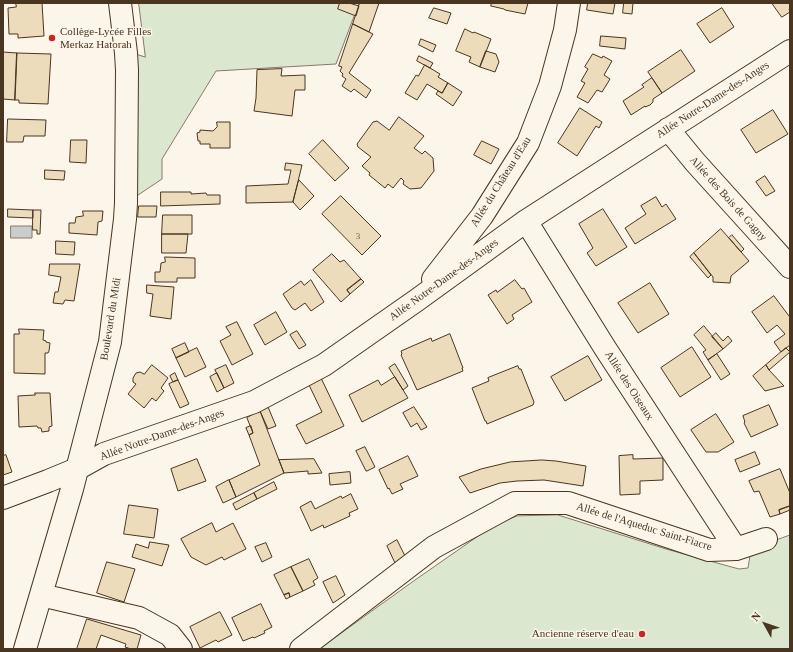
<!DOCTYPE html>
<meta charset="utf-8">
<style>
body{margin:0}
#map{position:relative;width:793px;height:652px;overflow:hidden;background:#fbf6e9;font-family:Georgia,serif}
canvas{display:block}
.frame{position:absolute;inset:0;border:4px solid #4a3520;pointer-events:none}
.north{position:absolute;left:745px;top:604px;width:40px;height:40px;-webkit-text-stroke:3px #fbf6e9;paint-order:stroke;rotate:310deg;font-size:11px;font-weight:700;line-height:16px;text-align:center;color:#4a3520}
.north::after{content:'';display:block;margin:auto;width:14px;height:18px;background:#4a3520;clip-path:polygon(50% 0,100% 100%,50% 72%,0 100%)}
</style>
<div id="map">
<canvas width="793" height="652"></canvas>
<div class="frame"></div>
<div class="north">N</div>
</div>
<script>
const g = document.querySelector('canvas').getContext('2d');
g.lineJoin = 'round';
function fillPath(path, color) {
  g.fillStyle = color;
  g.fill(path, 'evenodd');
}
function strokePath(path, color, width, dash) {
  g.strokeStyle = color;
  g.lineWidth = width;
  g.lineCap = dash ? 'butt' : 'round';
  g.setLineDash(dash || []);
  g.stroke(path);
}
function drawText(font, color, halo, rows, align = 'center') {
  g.font = font + ' Georgia,serif';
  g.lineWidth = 3;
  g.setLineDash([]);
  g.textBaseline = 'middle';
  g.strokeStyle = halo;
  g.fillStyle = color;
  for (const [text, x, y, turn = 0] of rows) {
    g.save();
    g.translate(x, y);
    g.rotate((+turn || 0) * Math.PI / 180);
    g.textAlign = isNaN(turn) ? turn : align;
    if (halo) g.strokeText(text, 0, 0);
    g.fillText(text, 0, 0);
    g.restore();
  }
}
const green = new Path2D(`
 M139 3H359L336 64 216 71 162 159V179L126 203V51L145 57Z
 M558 515 666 549 739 569 748 568 751 549 790 535V649H319L415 580 494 525 517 516Z`);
fillPath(green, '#dce7d0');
strokePath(green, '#887966', 1);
const water = new Path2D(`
 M11 226H32V238H11Z`);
fillPath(water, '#c9cecd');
strokePath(water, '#887966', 1);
const building = new Path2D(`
 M16 3H42L44 36 18 38V34H9L8 8 16 7Z
 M340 3H349L359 6 356 16 338 9Z
 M360 3H379L369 32 353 24Z
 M492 3H528L525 14 505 10 504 9 491 6Z
 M588 3H615L613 14 587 10Z
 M624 3H633L632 14 623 13Z
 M772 3H790V8L789 9 790 12 782 17Z
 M434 8 451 13 447 24 429 18Z
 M722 8 734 27 710 43 697 24Z
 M353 24 373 34 349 73 371 90 366 98 354 89 351 92 342 86 346 79 342 76 343 74 340 71 342 67 339 66Z
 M465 29 473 33 474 32 491 39 480 67 469 62 471 57 456 51Z
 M601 36 626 38 625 49 600 46Z
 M421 39 436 45 433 52 419 45Z
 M681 50 695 71 662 93 648 72Z
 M486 51 496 54 499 62 495 72 480 67Z
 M3 52 17 53 15 100 3 99Z
 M17 53 51 54 48 104 19 103V100H15Z
 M593 54 602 58 603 56 612 61 604 75 610 79 602 92 597 90 588 103 577 97 585 83 581 81 588 69 585 67Z
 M419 56 433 63 430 68 417 61Z
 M425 65 440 74 438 77 448 83 442 93 427 84 417 100 405 93 416 75 418 76Z
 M282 69 281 76 305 75V90H295L292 116 254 111 256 98 257 70Z
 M652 78 662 93 653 99V102L650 105 645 107V106L631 115 623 101 644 87 642 85Z
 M448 83 462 92 453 106 436 94 438 91 442 93Z
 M580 108 602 122 599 128 596 126 577 156 558 143Z
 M773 110 788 134 756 153 741 130Z
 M399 117 424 136 414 148 422 154 425 151 433 158 434 171 421 188 410 189 403 184 404 181 401 178 393 188 388 184 385 188 369 175 370 173 362 166 371 157 358 147 357 144 373 122 377 121 389 130Z
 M8 119 46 120 45 136H24L23 142H7Z
 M217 122H230V148H210V144H200V141H198L197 133 200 132V130L213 131 217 127Z
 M71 140H87L86 163 70 162Z
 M323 140 349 168 335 181 309 154Z
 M482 141 499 149 491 164 474 155Z
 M286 163 302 165 293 202 246 203V186L288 184 291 170H285Z
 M45 170 65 171 64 180 45 179Z
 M765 176 775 191 766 196 756 182Z
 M299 180 314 196 300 210 293 202Z
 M161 192H191V194L206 193 207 195H220V204L161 206Z
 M341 196 381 236 362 255 322 214Z
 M656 197 662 207 666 204 676 219 635 244 625 228 646 214 641 206Z
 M139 206H157L156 217H138Z
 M8 209 33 210V218L8 217Z
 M603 209 627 247 596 266 587 253 593 248 579 224Z
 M33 210H41L40 234H37V230H33Z
 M83 211H103L102 221 98 222 97 235 69 233V223H75L76 217 83 216Z
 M163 215H192V234H162Z
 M721 229 749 261 731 276 730 283 713 282V277L694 253Z
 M162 234H188L186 253H162Z
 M732 235 744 249 741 252 729 238Z
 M56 241 75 242 74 255 56 254Z
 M694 253 711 275 708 278 690 257Z
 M332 254 340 262 344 260 361 279 347 290 350 294 341 302 313 270Z
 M165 257 195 258V278H177V282H155V272H160L161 263 165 262Z
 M50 264H80L74 301 65 300 63 304 53 303 55 292H58L61 277 49 275Z
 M361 279 364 282 350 294 347 290Z
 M311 280 324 302 311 311 305 303 295 310 292 308 283 294 301 281 304 285Z
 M515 280 522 289 524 288 532 302 512 315 514 319 507 324 488 295 496 290 497 292Z
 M650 283 669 314 638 333 618 303Z
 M147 285 174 287 171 319 150 316 153 294 147 293Z
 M774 296 789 316 790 315V345L781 352 774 342 785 334 777 325 767 333 752 312Z
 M276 312 287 332 265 345 254 325Z
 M237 322 253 354 232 365 220 341 231 335 226 327Z
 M704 326 723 349 708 360 703 352 706 350 694 335Z
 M19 329 44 330 43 340 46 341V342L50 343 49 351 48 353H45V374L14 373V334H19Z
 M297 331 306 345 299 349 290 335Z
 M716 333 723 341 728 336 732 341 723 349 712 337Z
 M450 334 463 368H462L463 371 417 390 401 355 402 354 401 351 431 338 432 341Z
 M185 343 189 352 176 358 172 349Z
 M692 347 711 377 680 397 661 368Z
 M197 348 206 367 185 377 176 358Z
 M786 348 790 352 769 370 766 365Z
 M717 354 730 374 721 380 708 360Z
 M588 356 602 380 565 401 551 377Z
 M395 364 408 386 403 390 389 368Z
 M152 365 168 378 161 388 164 391 156 401 152 398 144 408 128 394 136 384 133 382V378L136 373 140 372 144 374Z
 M226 365 234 383 224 388 215 370Z
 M766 365 769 370 784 386 765 391 753 376Z
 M518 366 519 369H521L534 402 533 405 487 424 486 421H485L472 388 489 381 488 378Z
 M175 373 178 380 173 382 170 376Z
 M217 373 224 388 217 392 210 377Z
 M395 377 408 398 362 422 349 395 378 380 381 385Z
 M321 378 344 426 306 444 296 425 322 412 309 385Z
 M178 380 189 404 180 408 169 384Z
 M35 393H50L52 426 49 427V431L42 432 41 428H38L37 426 19 427 18 396 35 395Z
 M769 405 778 425 751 437 744 423 745 422 743 416Z
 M268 407 276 426 268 429 260 411Z
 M414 407 427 427 421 430 417 423 411 427 403 413Z
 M260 411 284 473 236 497 229 480 260 465 249 435 253 433 247 418Z
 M716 414 734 442 718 452H706L691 430Z
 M251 426 253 433 249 435 246 428Z
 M365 447 375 467 367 471H366L356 451Z
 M755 452 760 464 740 472 735 460Z
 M6 455 12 472 3 475V456Z
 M633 455V459L663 458V480L640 481V494L620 495 619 456Z
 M408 456 418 476 400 484 403 489 392 494 389 488 388 489 379 470Z
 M197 459 206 481 178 491 171 469Z
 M314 459 322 473 308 474V471L284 473 279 460Z
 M542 460 556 461 586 466 583 486 544 480 517 481 500 483 470 493 459 477 481 469 510 462Z
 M780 469 790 493V506L779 510 780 514 770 517 759 491 754 492 749 481Z
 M350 472 351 483 330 485 329 474Z
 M229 480 236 497 223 503 216 487Z
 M274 482 277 489 257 499 254 493Z
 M254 493 257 499 236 510 233 504Z
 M351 494 358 509 349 513 350 516 324 528 323 525 311 531 300 507 311 501 315 509 341 496 342 498Z
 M129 505 158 509 154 538 124 534Z
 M790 506V510L780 514 779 510Z
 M212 523 216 532 233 523 246 549 224 560 222 557 206 565 191 557 181 539Z
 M397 540 405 556 395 563 387 546Z
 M150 542 169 545 162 566 132 557 136 544 148 548Z
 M266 543 272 557 262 562 255 547Z
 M309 559 318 578 313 581 315 585 303 591 291 567Z
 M107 562 135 569 124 602 97 593Z
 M291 567 303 591 290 597 289 593 284 595 274 575Z
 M336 576 345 595 333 603 323 582Z
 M289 593 290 597 286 599 284 595Z
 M261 604 272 627 264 631 265 633 254 638 253 637 243 641 232 618Z
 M220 612 232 635 218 642 216 640 200 648 190 627Z
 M87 619 141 635 137 649H131L125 647 126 644 101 635 96 649H77Z`);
fillPath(building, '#ecdcbc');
strokePath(building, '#4a3520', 1);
const minor = new Path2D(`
 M668 129 695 162 790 267
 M526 221 605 348 736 549
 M433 279 482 216 528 143 550 86 565 30 569 3
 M3 498 48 481 77 469 104 454 254 402 324 365 417 300 526 221 790 51
 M41 595 139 618 170 635 181 649
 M25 649 72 489 110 342 125 219 126 203 127 70 126 53 120 3
 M301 649 434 547 515 503H568L709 550 736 549 766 539`);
strokePath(minor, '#4a3520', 24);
strokePath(minor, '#fbf6e9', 22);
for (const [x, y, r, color] of [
 [52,38,4,"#c62828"],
 [642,634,4,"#c62828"]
]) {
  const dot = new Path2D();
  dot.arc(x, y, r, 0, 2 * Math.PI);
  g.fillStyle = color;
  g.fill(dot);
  strokePath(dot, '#fbf6e9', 1.5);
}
drawText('9px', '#725f47', null, [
 ["3",358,237]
]);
drawText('11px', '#4a3520', '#fbf6e9', [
 ["Collège-Lycée Filles",60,32],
 ["Merkaz Hatorah",60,45],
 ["Ancienne réserve d'eau",634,634,"right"]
], 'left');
drawText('11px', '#4a3520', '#fbf6e9', [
 ["Allée Notre-Dame-des-Anges",713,100,-33],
 ["Allée du Château d'Eau",501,182,-58],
 ["Allée des Bois de Gagny",728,199,48],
 ["Allée Notre-Dame-des-Anges",444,280,-36],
 ["Boulevard du Midi",111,319,-81],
 ["Allée des Oiseaux",629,386,57],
 ["Allée Notre-Dame-des-Anges",162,435,-20],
 ["Allée de l'Aqueduc Saint-Fiacre",644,527,17]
]);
</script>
